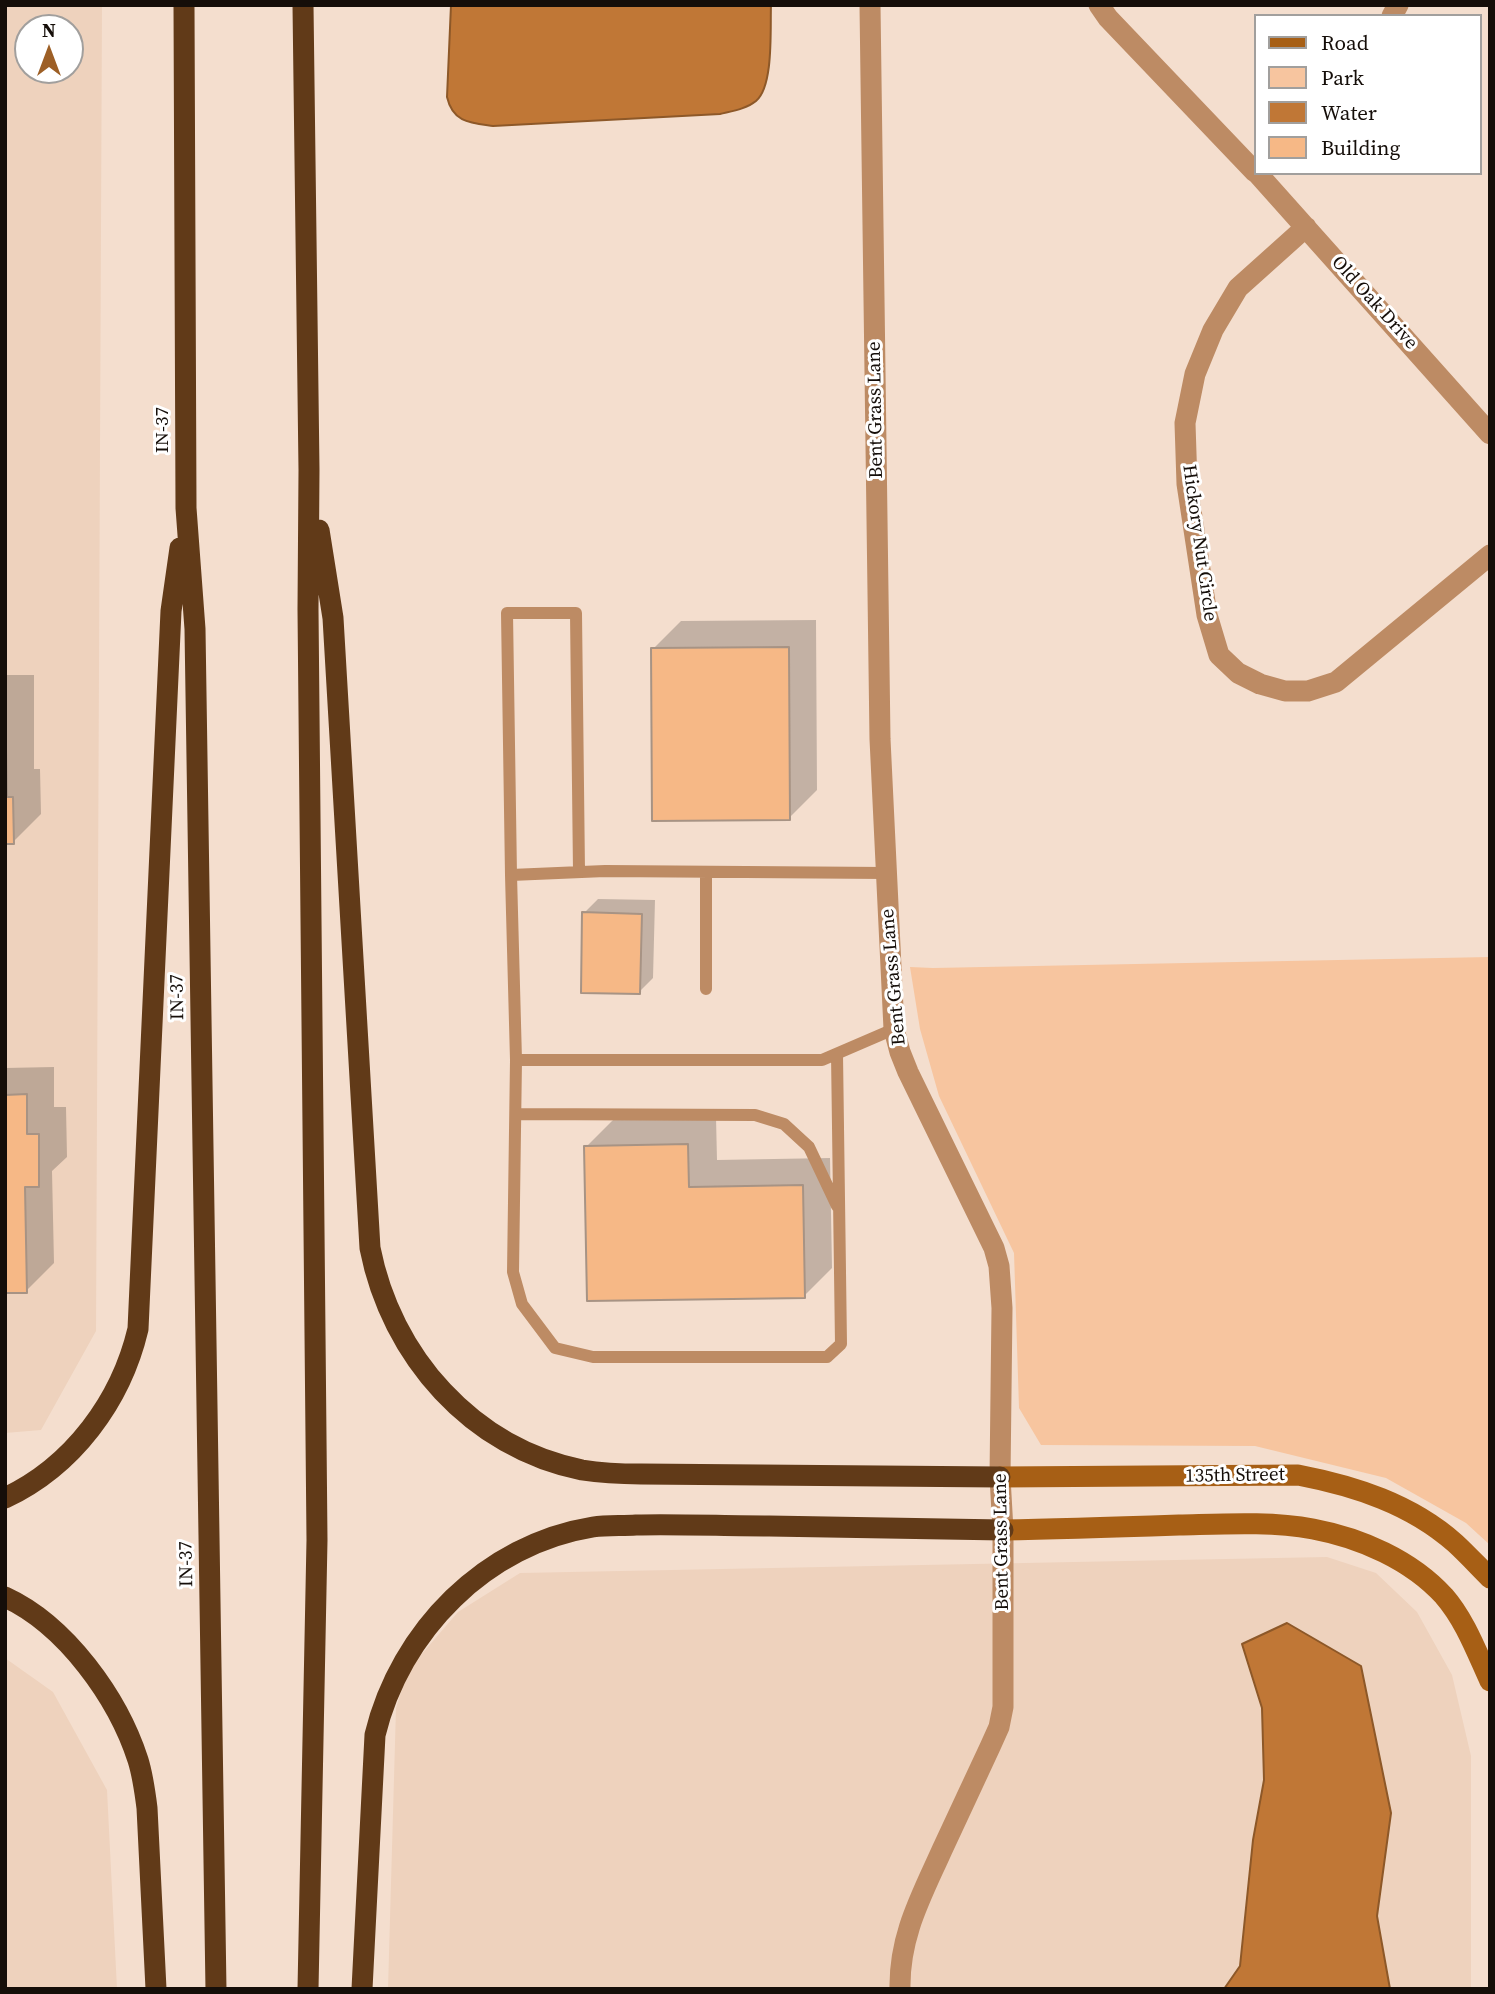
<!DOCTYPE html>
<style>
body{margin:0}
#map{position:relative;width:1495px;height:1994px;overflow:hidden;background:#f4dece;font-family:"Source Serif 4",serif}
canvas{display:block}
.frame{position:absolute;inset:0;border:7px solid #150e09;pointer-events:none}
.legend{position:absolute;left:1254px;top:14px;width:228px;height:161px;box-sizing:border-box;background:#fff;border:2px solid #a19f9d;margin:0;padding:9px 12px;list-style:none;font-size:21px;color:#150e09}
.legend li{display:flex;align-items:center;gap:14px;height:35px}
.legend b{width:35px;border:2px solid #a19f9d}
.north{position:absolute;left:14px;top:14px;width:70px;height:70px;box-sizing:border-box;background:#fff;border:2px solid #a19f9d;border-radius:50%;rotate:0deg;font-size:19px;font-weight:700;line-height:28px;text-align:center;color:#150e09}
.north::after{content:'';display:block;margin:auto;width:24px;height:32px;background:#9d5f26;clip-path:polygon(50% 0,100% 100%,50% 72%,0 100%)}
</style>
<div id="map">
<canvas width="1495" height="1994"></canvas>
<div class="frame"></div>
<ul class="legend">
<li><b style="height:9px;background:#a75f15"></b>Road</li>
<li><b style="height:19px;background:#f7c59f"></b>Park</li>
<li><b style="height:19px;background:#c07736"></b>Water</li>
<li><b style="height:19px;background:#f6b886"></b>Building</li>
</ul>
<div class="north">N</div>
</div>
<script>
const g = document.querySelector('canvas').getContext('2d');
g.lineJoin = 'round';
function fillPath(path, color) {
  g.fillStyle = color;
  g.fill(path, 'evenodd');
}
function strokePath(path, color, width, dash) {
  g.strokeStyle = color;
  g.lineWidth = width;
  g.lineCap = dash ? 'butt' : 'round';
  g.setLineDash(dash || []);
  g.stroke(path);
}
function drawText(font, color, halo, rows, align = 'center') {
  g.font = font + ' "Source Serif 4",serif';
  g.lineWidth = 6;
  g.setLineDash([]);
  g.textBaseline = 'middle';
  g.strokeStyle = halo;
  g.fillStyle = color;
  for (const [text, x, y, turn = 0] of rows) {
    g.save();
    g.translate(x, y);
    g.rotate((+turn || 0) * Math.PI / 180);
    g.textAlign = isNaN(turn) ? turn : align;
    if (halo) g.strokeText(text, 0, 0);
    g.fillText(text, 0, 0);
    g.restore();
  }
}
fillPath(new Path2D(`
 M5 5H102L96 1331 41 1430 5 1433ZM28 28H70V70H28Z
 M1327 1557 1376 1573 1417 1612 1452 1675 1471 1756V1989H388L396 1708 408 1670 458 1612 520 1573Z
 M5 1658 53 1692 107 1790 117 1989H5Z`), '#eed2bd');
fillPath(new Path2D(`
 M1490 957V1545L1466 1523 1386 1478 1255 1446 1041 1445 1019 1408 1014 1253 939 1096 920 1029 910 967 933 968Z`), '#f7c59f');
const water = new Path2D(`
 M451 5H771C770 28 774 86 756 101 746 109 732 111 720 114L493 126C471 123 453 123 447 97Z
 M1287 1623 1361 1666 1391 1813 1377 1916 1390 1989H1224L1240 1966 1253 1840 1264 1780 1262 1708 1242 1644Z`);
fillPath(water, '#c07736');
strokePath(water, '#8d5828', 2);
fillPath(new Path2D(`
 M816 620 817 790 789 818 653 649 681 621Z
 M5 675H34V769H40L41 814 13 842H5Z
 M598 899 655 900 653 978 639 992 584 913Z
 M54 1067V1107H66L67 1157 52 1171 54 1263 26 1291 5 1292V1068Z
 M716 1117 717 1160 830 1158 832 1268 804 1296 586 1147 614 1119Z`), '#0003');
const building = new Path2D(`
 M789 647 790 820 652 821 651 648Z
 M5 702 7 797H13L14 844H5Z
 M582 912 642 914 640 994 581 993Z
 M27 1094V1134H39V1187H25L27 1293H5V1095Z
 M688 1144 689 1187 803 1185 805 1298 587 1301 584 1146Z`);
fillPath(building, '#f6b886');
strokePath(building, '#a79384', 2);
strokePath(new Path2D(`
 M706 872V989
 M511 875 507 613H576L579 872
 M837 1054 841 1344 827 1357H593L555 1348 522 1304 513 1272 516 1060H822L894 1029
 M516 1060 511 875 605 871 886 873
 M516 1114 755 1115 784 1124 809 1147 837 1206`), '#bd8b64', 12);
strokePath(new Path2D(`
 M870 5 880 739 894 1029 900 1052 908 1072 994 1248 999 1266 1002 1308 1000 1477 1003 1530V1707L999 1727 990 1747C974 1781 958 1816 942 1850 921 1897 899 1936 900 1989
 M1099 5 1108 18 1255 172
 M1392 16 1398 5
 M1257 173 1490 434
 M1306 227 1238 288 1213 330 1195 374 1185 423 1187 484 1207 615 1219 655 1238 673 1260 684 1285 691H1308L1336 682 1490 555`), '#bd8b64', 21);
strokePath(new Path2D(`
 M1000 1477 1298 1475C1355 1486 1411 1504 1455 1543 1467 1554 1478 1566 1490 1578
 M1003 1530C1062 1529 1121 1527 1179 1525 1223 1524 1270 1521 1313 1529 1361 1538 1411 1560 1444 1596 1465 1620 1477 1653 1490 1681`), '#a75f15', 21);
strokePath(new Path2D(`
 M184 5 186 508 195 629 216 1989
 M303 5 309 470 308 609 317 1540 308 1989
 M319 530 333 618 370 1248C391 1356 472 1448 582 1470 601 1473 621 1474 641 1474L1000 1477
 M5 1498C73 1466 121 1401 138 1329L171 611 180 548
 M5 1597C66 1625 118 1698 138 1760 143 1776 145 1792 147 1808L156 1989
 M362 1989 375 1735C400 1631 486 1544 593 1527 607 1525 622 1526 636 1525 680 1524 725 1526 769 1526 847 1528 925 1529 1003 1530`), '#613a18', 21);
drawText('19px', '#150e09', '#fff', [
 ["Old Oak Drive",1374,303,48],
 ["Bent Grass Lane",876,410,-91],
 ["IN-37",163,430,-90],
 ["Hickory Nut Circle",1199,543,82],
 ["Bent Grass Lane",894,977,-95],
 ["IN-37",178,997,-91],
 ["135th Street",1235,1476,-1],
 ["Bent Grass Lane",1002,1542,-91],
 ["IN-37",187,1564,-91]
]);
</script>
